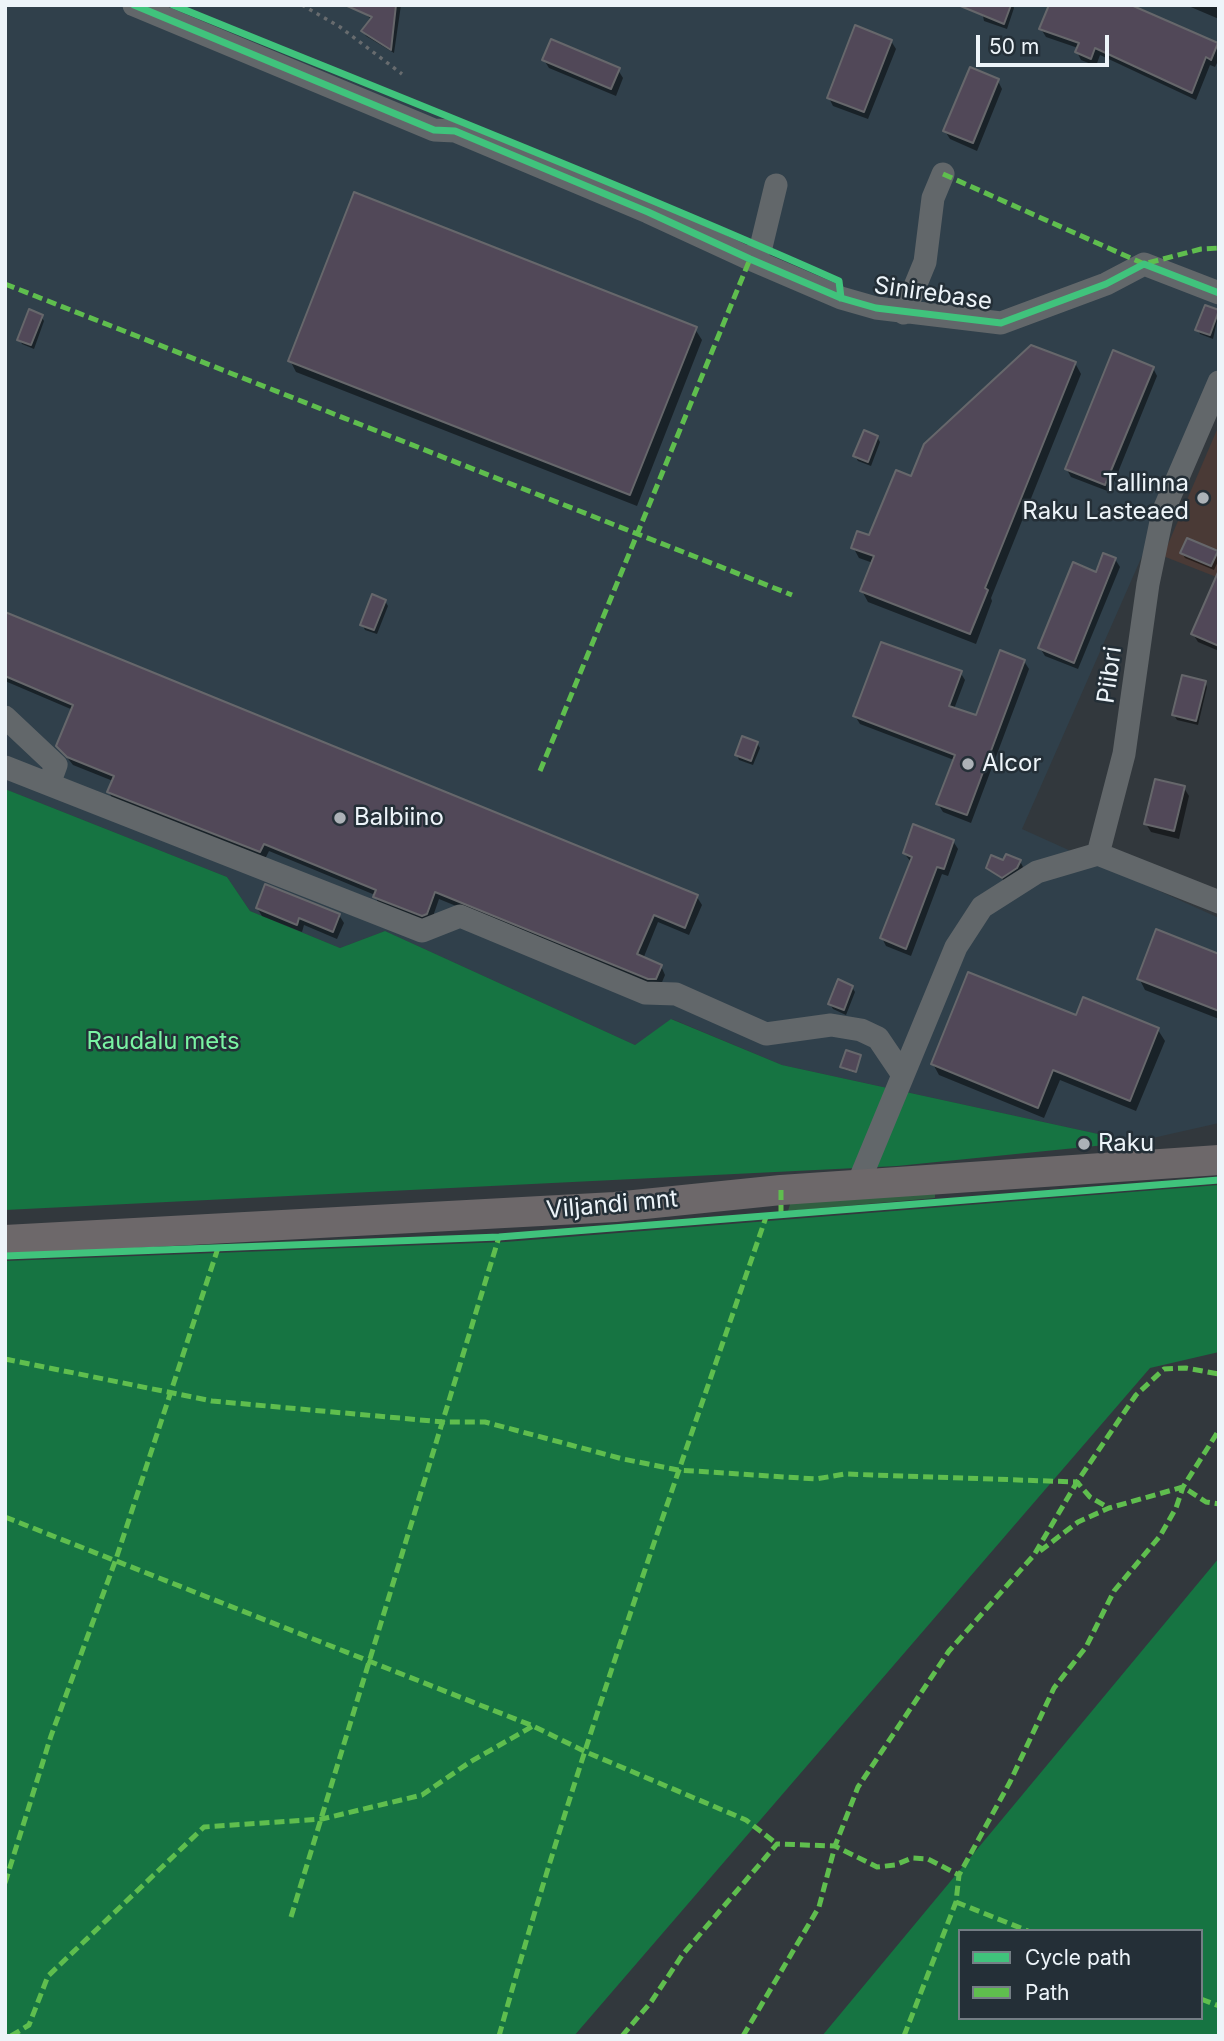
<!DOCTYPE html>
<style>
body{margin:0}
#map{position:relative;width:1224px;height:2041px;overflow:hidden;background:#32383d;font-family:Inter,sans-serif}
canvas{display:block}
.frame{position:absolute;inset:0;border:7px solid #edf4f9;pointer-events:none}
.legend{position:absolute;left:958px;top:1929px;width:245px;height:91px;box-sizing:border-box;background:#242f37;border:2px solid #747e85;margin:0;padding:9px 12px;list-style:none;font-size:21px;color:#edf4f9}
.legend li{display:flex;align-items:center;gap:14px;height:35px}
.legend b{width:35px;border:2px solid #747e85}
.scale{position:absolute;left:976px;top:35px;width:133px;height:32px;box-sizing:border-box;border:4px solid #edf4f9;border-top:0;padding-left:9px;font-size:21px;line-height:24px;white-space:nowrap;color:#edf4f9;-webkit-text-stroke:5px #242f37;paint-order:stroke}
</style>
<div id="map">
<canvas width="1224" height="2041"></canvas>
<div class="frame"></div>
<ul class="legend">
<li><b style="height:9px;background:#40c37c"></b>Cycle path</li>
<li><b style="height:9px;background:#5fbe4e"></b>Path</li>
</ul>
<div class="scale">50 m</div>
</div>
<script>
const g = document.querySelector('canvas').getContext('2d');
g.lineJoin = 'round';
function fillPath(path, color) {
  g.fillStyle = color;
  g.fill(path, 'evenodd');
}
function strokePath(path, color, width, dash) {
  g.strokeStyle = color;
  g.lineWidth = width;
  g.lineCap = dash ? 'butt' : 'round';
  g.setLineDash(dash || []);
  g.stroke(path);
}
function drawText(font, color, halo, rows, align = 'center') {
  g.font = font + ' Inter,sans-serif';
  g.lineWidth = 5;
  g.setLineDash([]);
  g.textBaseline = 'middle';
  g.strokeStyle = halo;
  g.fillStyle = color;
  for (const [text, x, y, turn = 0] of rows) {
    g.save();
    g.translate(x, y);
    g.rotate((+turn || 0) * Math.PI / 180);
    g.textAlign = isNaN(turn) ? turn : align;
    if (halo) g.strokeText(text, 0, 0);
    g.fillText(text, 0, 0);
    g.restore();
  }
}
fillPath(new Path2D(`
 M5 5H1219V381L1022 829 1219 918V1123L1135 1142 782 1065 672 1019 635 1045 385 931 340 948 250 911 227 877 5 789Z`), '#30404b');
fillPath(new Path2D(`
 M1219 425V578L1163 556Z`), '#4a3a36');
fillPath(new Path2D(`
 M935 1194V1198L788 1211 791 1201Z`), '#315f41');
fillPath(new Path2D(`
 M5 789 227 877 250 911 340 948 385 931 635 1045 671 1019 782 1065 1135 1142 897 1166 5 1210Z
 M1219 1185V1352L1150 1368 574 2036H5V1261L505 1242Z
 M1219 1558V2036H822ZM960 1931H1201V2018H960Z`), '#167442');
fillPath(new Path2D(`
 M366 5H401L394 53 366 36 363 31 372 20 363 12Z
 M967 5H1013L1014 8 1007 29 984 21 982 11Z
 M1186 5H1219V19Z
 M1041 29 1216 45 1219 59 1215 67 1210 65 1196 100 1100 55 1096 66 1081 60 1077 52 1078 48 1046 37Z
 M891 41 896 49 868 119 833 106 829 98Z
 M544 60 618 70 623 78 616 96 549 68Z
 M998 81 1002 89 977 151 950 139 945 131Z
 M1206 307 1219 312 1213 339 1200 334 1197 329Z
 M41 316 44 321 34 349 22 344 19 339Z
 M695 329 702 340 637 506 296 372 290 360Z
 M1075 363 1081 374 991 598 992 601 976 644 868 602 862 591 873 563 859 558 853 547 870 537 912 478Z
 M1153 368 1157 376 1110 492 1071 477 1066 468Z
 M877 437 880 442 871 466 858 461 855 456Z
 M1217 552 1219 559 1214 570 1185 558 1182 553Z
 M1115 559 1120 567 1078 669 1045 656 1040 648 1097 574Z
 M1219 587V651L1198 642 1193 634Z
 M385 601 388 606 377 634 365 630 362 624Z
 M5 614 697 897 702 905 689 935 658 922 643 959 661 966 665 975 660 987H654L439 899 431 922 379 905 375 895 269 851 265 859 113 800 109 792 113 781 73 765 58 746 73 710 5 681Z
 M1024 661 1029 669 971 823 943 812 938 804 954 760 860 724 855 716 960 672 965 680 954 709 977 718Z
 M1205 682 1207 687 1198 725 1177 720 1174 715Z
 M757 743 760 748 753 765 739 760 737 755Z
 M1184 788 1189 796 1179 839 1151 832 1146 824Z
 M953 841 958 849 948 876 942 874 911 956 886 946 882 938 911 862 904 853Z
 M1020 861 1023 867 1020 873 1006 882 988 868Z
 M257 908 339 915 344 923 337 939 304 925 302 932 262 916Z
 M1219 956V1019L1145 990 1139 978Z
 M852 987 855 992 846 1015 833 1009 830 1004Z
 M1077 1017 1158 1030 1165 1041 1136 1111 1060 1080 1044 1118 939 1075 933 1064Z
 M860 1056 856 1073 843 1069 842 1067Z`), '#0007');
const building = new Path2D(`
 M345 5H396L391 50 361 31 372 17Z
 M958 5H1011L1004 24Z
 M1049 5H1131L1218 43 1211 60 1206 57 1192 93 1095 48 1091 59 1075 52 1079 43 1039 29Z
 M855 25 892 40 864 112 827 98Z
 M551 39 620 68 611 89 542 60Z
 M970 67 999 79 973 143 943 131Z
 M354 192 697 327 630 495 288 361Z
 M1205 305 1219 310 1210 335 1195 330Z
 M29 309 43 315 31 345 17 340Z
 M1031 345 1076 362 985 588 988 590 970 634 860 591 874 556 851 548 857 531 869 535 896 470 911 476 924 444Z
 M1113 350 1154 367 1105 485 1065 469Z
 M864 430 878 436 868 462 853 456Z
 M1187 538 1218 551 1211 566 1180 553Z
 M1103 553 1116 558 1074 663 1038 648 1073 562 1096 572Z
 M1219 570V646L1191 634Z
 M372 594 386 600 374 630 360 625Z
 M5 612 698 895 685 928 654 915 637 954 662 965 656 979H648L435 892 427 914 422 916 373 897 376 890 264 844 260 852 107 792 114 776 67 757 56 746 73 705 5 676Z
 M881 642 962 671 949 706 976 715 1000 650 1025 660 967 815 936 804 955 755 853 716Z
 M1182 675 1206 681 1196 721 1172 715Z
 M742 736 758 742 751 761 735 755Z
 M1155 779 1185 786 1174 831 1144 824Z
 M913 824 954 840 944 869 937 867 906 949 880 938 912 857 903 853Z
 M1006 854 1021 860 1017 868 1002 878 986 868 991 855 1003 860Z
 M265 884 340 914 333 932 299 918 297 925 256 908Z
 M1156 929 1219 954V1011L1137 979Z
 M968 972 1076 1015 1083 997 1159 1028 1130 1101 1053 1070 1038 1108 931 1064Z
 M838 979 853 986 844 1010 828 1004Z
 M846 1050 861 1055 856 1072 840 1067Z`);
fillPath(building, '#514858');
strokePath(building, '#66676b', 2);
strokePath(new Path2D(`
 M302 5 340 27 402 74`), '#676b6e', 3.5, [3.5, 5]);
strokePath(new Path2D(`
 M134 5 434 130 455 131 648 212 750 259 841 298 876 308 1001 323 1106 284 1144 264 1219 293
 M750 259 761 247 776 185
 M904 313 925 262 933 198 943 174
 M5 717 56 765 49 784
 M5 767 422 931 460 916 645 993 676 994 766 1034 831 1025 861 1030 878 1038 903 1075
 M1098 854 1124 754 1148 584 1163 512 1219 382
 M1098 854 1219 902
 M858 1184 956 947 982 907 1037 872 1098 854`), '#62676a', 23);
strokePath(new Path2D(`
 M5 1240 615 1207 781 1190 1219 1160`), '#6d686a', 30);
strokePath(new Path2D(`
 M943 174 1144 264 1201 249 1219 248
 M5 284 792 595
 M540 771 750 259
 M781 1190V1216
 M5 1359 212 1401 443 1422H485L623 1459 678 1470 816 1479 845 1474 1077 1482 1090 1497 1109 1508
 M5 1517 533 1726 586 1752 746 1820 777 1844
 M1040 1551 1078 1522 1109 1508 1183 1487 1206 1502 1219 1504
 M5 1883 51 1736 116 1559 218 1248
 M956 1902 1028 1931
 M291 1917 499 1237
 M1201 1999 1219 2006
 M11 2036 29 2025 48 1976 204 1827 322 1819 422 1795 470 1762 533 1726
 M499 2036C576 1759 673 1489 766 1217
 M622 2036 651 2002 683 1954 777 1844 835 1846 877 1867 895 1865 912 1858 928 1859 959 1875
 M743 2036 819 1907 835 1846 858 1787 949 1651 1034 1555 1077 1482 1136 1395 1164 1369 1186 1368 1219 1374
 M904 2036 956 1902 959 1875 1010 1782 1054 1688 1086 1647 1114 1591 1160 1536 1176 1508 1183 1487 1219 1430`), '#5fbe4e', 5, [10, 5]);
strokePath(new Path2D(`
 M134 5 434 130 455 131 648 212 750 259 841 298 876 308 1001 323 1106 284 1144 264 1219 293
 M173 5C396 96 620 184 839 281L841 298
 M5 1256 499 1237 1219 1180`), '#40c37c', 7);
for (const [x, y, r, color] of [
 [1203,498,7,"#acb2b7"],
 [968,764,7,"#acb2b7"],
 [340,818,7,"#acb2b7"],
 [1084,1144,7,"#acb2b7"]
]) {
  const dot = new Path2D();
  dot.arc(x, y, r, 0, 2 * Math.PI);
  g.fillStyle = color;
  g.fill(dot);
  strokePath(dot, '#242f37', 2.5);
}
drawText('24px', '#edf4f9', '#242f37', [
 ["Sinirebase",933,294,8],
 ["Piibri",1110,675,-82],
 ["Viljandi mnt",612,1205,-5]
]);
drawText('24px', '#edf4f9', '#242f37', [
 ["Tallinna",1189,484,"right"],
 ["Raku Lasteaed",1189,512,"right"],
 ["Alcor",982,764],
 ["Balbiino",354,818],
 ["Raku",1098,1144]
], 'left');
drawText('24px', '#7af4a3', '#242f37', [
 ["Raudalu mets",163,1042]
]);
</script>
